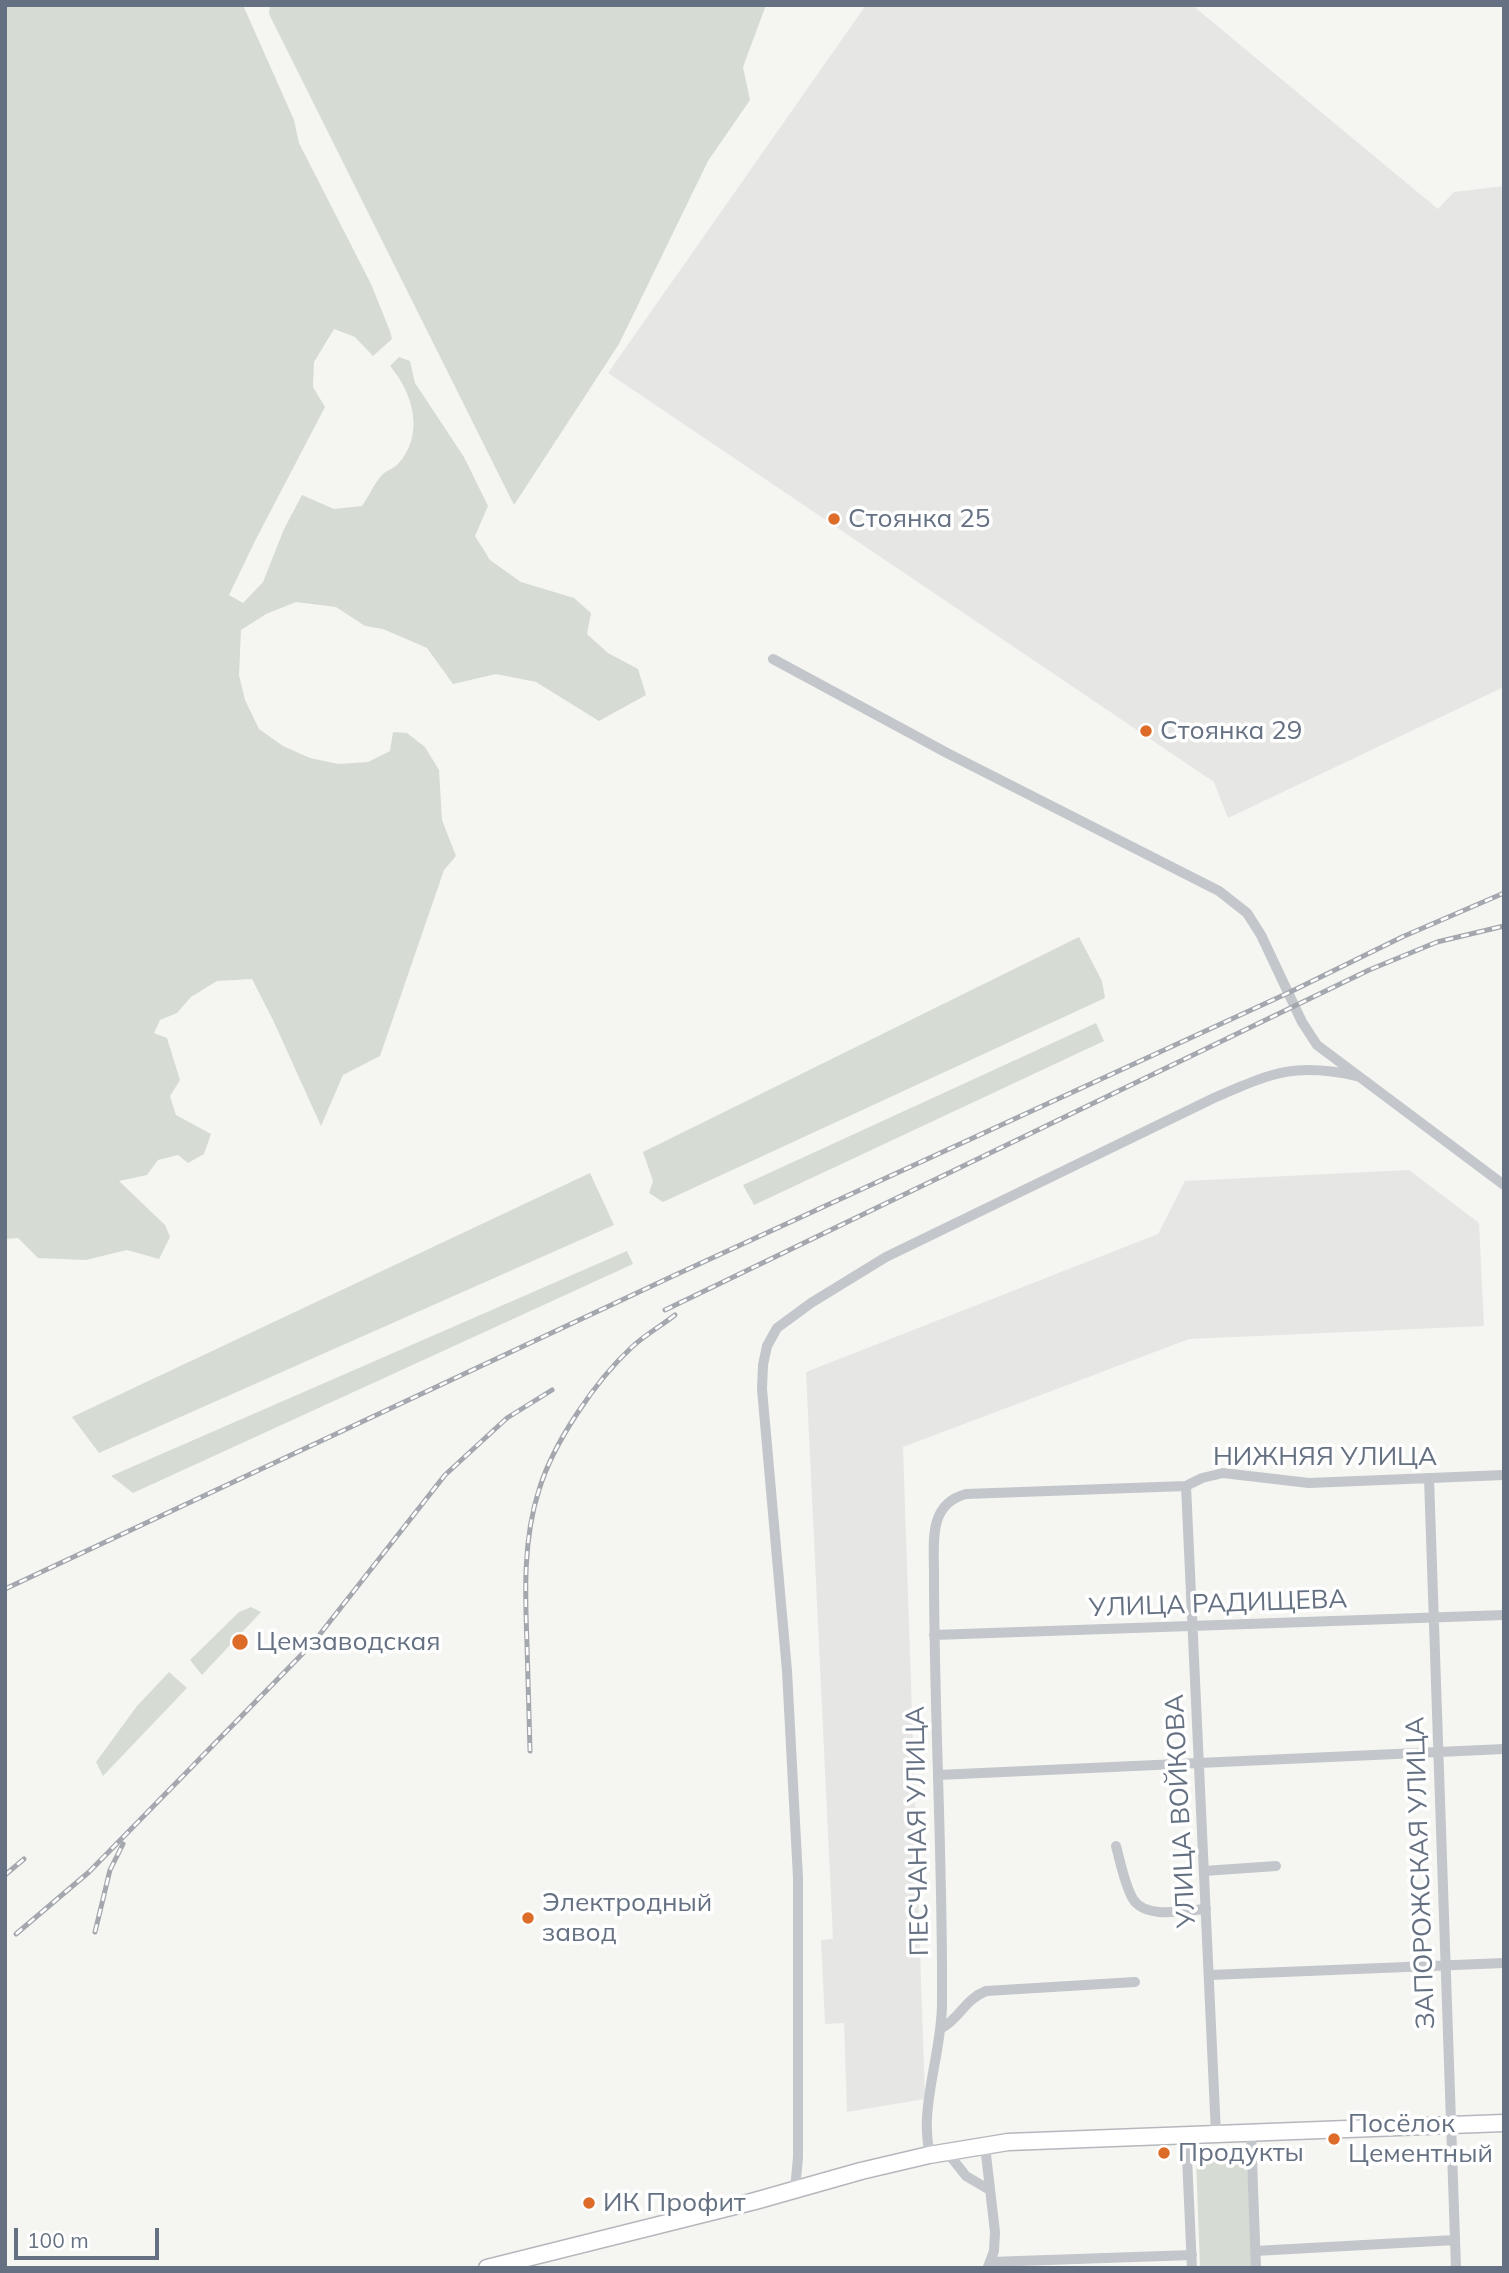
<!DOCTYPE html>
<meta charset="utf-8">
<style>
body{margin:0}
#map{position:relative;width:1509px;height:2273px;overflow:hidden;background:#f5f6f2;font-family:Mulish,sans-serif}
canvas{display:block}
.frame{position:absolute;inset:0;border:7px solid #657182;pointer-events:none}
.scale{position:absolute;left:14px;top:2228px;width:145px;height:32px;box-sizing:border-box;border:4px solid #657182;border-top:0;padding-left:9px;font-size:21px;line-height:24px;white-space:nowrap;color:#657182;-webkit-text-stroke:5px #fff;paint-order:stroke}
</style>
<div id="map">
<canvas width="1509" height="2273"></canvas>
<div class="frame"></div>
<div class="scale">100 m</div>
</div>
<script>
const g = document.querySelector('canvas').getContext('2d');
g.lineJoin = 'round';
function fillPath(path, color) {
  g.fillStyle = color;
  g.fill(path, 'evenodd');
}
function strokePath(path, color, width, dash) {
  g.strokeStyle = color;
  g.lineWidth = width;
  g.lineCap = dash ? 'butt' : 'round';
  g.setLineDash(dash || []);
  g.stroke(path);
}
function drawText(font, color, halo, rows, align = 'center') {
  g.font = font + ' Mulish,sans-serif';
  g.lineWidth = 7;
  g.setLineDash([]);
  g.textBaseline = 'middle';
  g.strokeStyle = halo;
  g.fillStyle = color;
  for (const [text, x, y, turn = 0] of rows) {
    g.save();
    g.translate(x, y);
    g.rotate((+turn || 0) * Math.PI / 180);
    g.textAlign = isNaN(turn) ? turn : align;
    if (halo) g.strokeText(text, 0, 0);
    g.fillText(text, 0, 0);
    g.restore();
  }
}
fillPath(new Path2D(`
 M866 5H1192L1438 209 1454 192 1504 186V687L1228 818 1214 782 608 373Z
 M1409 1170 1479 1223 1484 1326 1189 1339 903 1447 925 2099 847 2112 844 2023 825 2024 821 1940 833 1939 806 1372 1158 1234 1185 1181Z`), '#e6e6e5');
fillPath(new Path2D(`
 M5 5H243L294 120 299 143 371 284 390 331 392 339 373 356 355 337 334 329 314 362 313 387 325 407 255 541 229 595 243 603 263 582 284 529 302 495 334 509 362 506C369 496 375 482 383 474 387 470 393 469 397 465 425 436 414 394 390 366L399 357 410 361 415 383 464 457 488 506 475 536 490 560 521 582 574 598 591 613 587 634 608 653 638 669 646 695 599 721 536 682 496 674 453 684 427 648 383 629 365 626 336 607 296 602 266 614 241 630 239 675 245 700 259 729 283 746 310 758 338 764 368 762 390 751 393 732 407 733 425 747 439 770 442 820 456 856 444 870 380 1056 343 1075 321 1126 273 1020 252 979 217 981 191 997 177 1013 160 1020 154 1033 167 1038 180 1080 170 1096 176 1115 211 1134 204 1154 188 1163 178 1155 158 1160 147 1175 119 1181 165 1225 170 1237 159 1259 127 1250 86 1260 38 1258 18 1238 5 1239Z
 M270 5H766L743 67 750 100 708 161 619 344 514 505 269 14Z
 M1079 937 1102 981 1105 998 663 1202 649 1193 653 1181 643 1152Z
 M1096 1023 1104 1041 754 1205 743 1185Z
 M590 1173 614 1225 99 1453 72 1417Z
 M627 1251 633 1264 133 1493 111 1476Z
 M251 1607 261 1612 202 1675 190 1660 239 1612Z
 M169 1672 187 1688 103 1776 96 1762 137 1706Z
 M1247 2156 1252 2268H1200L1196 2158Z`), '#d6dcd3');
const primary = new Path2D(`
 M487 2268 755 2201 861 2171 929 2155 1008 2142 1504 2123`);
strokePath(primary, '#b4b7bc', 19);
strokePath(new Path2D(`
 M773 659 947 753 1219 891 1247 913 1261 935 1302 1022 1317 1045 1504 1185
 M1429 1478 1456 2268
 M1186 1486 1216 2134
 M934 1635 1504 1615
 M938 1775 1504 1749
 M1116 1846C1120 1861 1125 1886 1133 1899 1146 1920 1186 1910 1206 1909
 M1204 1871 1276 1866
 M1210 1975 1504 1963
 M942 2028C961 2017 964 2000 986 1991L1135 1982
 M1251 2133 1256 2268
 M1186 2135 1192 2268
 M985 2146 995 2232 994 2251 988 2267
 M947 2152 966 2176 988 2189
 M929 2155C928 2143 926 2130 927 2118 929 2079 942 2042 942 2003 943 1860 934 1717 934 1574 934 1542 928 1504 966 1494L1186 1486 1202 1478 1223 1473 1309 1483 1504 1475
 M795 2190 798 2157V1878L787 1671 762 1389 763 1365 767 1346 777 1328 811 1303 886 1257 1216 1097C1272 1073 1295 1062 1357 1076
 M1255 2251 1455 2240
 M990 2262 1192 2255`), '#c3c6ca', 10);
strokePath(primary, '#fff', 16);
const rail = new Path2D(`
 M665 1310 1369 970 1437 942 1504 926
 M5 1589 673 1276 1288 993 1402 937 1504 893
 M530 1751C529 1715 528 1680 527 1644 525 1593 523 1539 539 1490 553 1443 596 1380 632 1347 645 1335 661 1326 675 1315
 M5 1875 24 1859
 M95 1932 110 1870 123 1844
 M16 1934 89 1872 313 1643 445 1475 507 1418 552 1390`);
strokePath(rail, '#a4a8ae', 5);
strokePath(rail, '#fff', 2.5, [8]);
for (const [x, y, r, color] of [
 [834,519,7,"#de6c29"],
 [1146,731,7,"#de6c29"],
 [240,1642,9,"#de6c29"],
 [528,1918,7,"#de6c29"],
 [1334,2139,7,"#de6c29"],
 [1164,2153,7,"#de6c29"],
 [589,2203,7,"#de6c29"]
]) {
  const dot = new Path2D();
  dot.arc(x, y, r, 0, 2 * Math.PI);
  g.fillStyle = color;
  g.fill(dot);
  strokePath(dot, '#fff', 2.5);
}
drawText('26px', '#657182', '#fff', [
 ["Стоянка 25",848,519],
 ["Стоянка 29",1160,731],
 ["Цемзаводская",256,1642],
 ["Электродный",542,1903],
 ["завод",542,1933],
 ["Посёлок",1348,2124],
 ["Цементный",1348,2154],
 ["Продукты",1178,2153],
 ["ИК Профит",603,2203]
], 'left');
drawText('26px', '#657182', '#fff', [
 ["НИЖНЯЯ УЛИЦА",1325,1457],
 ["УЛИЦА РАДИЩЕВА",1218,1604,-2],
 ["УЛИЦА ВОЙКОВА",1181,1811,-93],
 ["ПЕСЧАНАЯ УЛИЦА",918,1831,-91],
 ["ЗАПОРОЖСКАЯ УЛИЦА",1421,1873,-92]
]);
</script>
